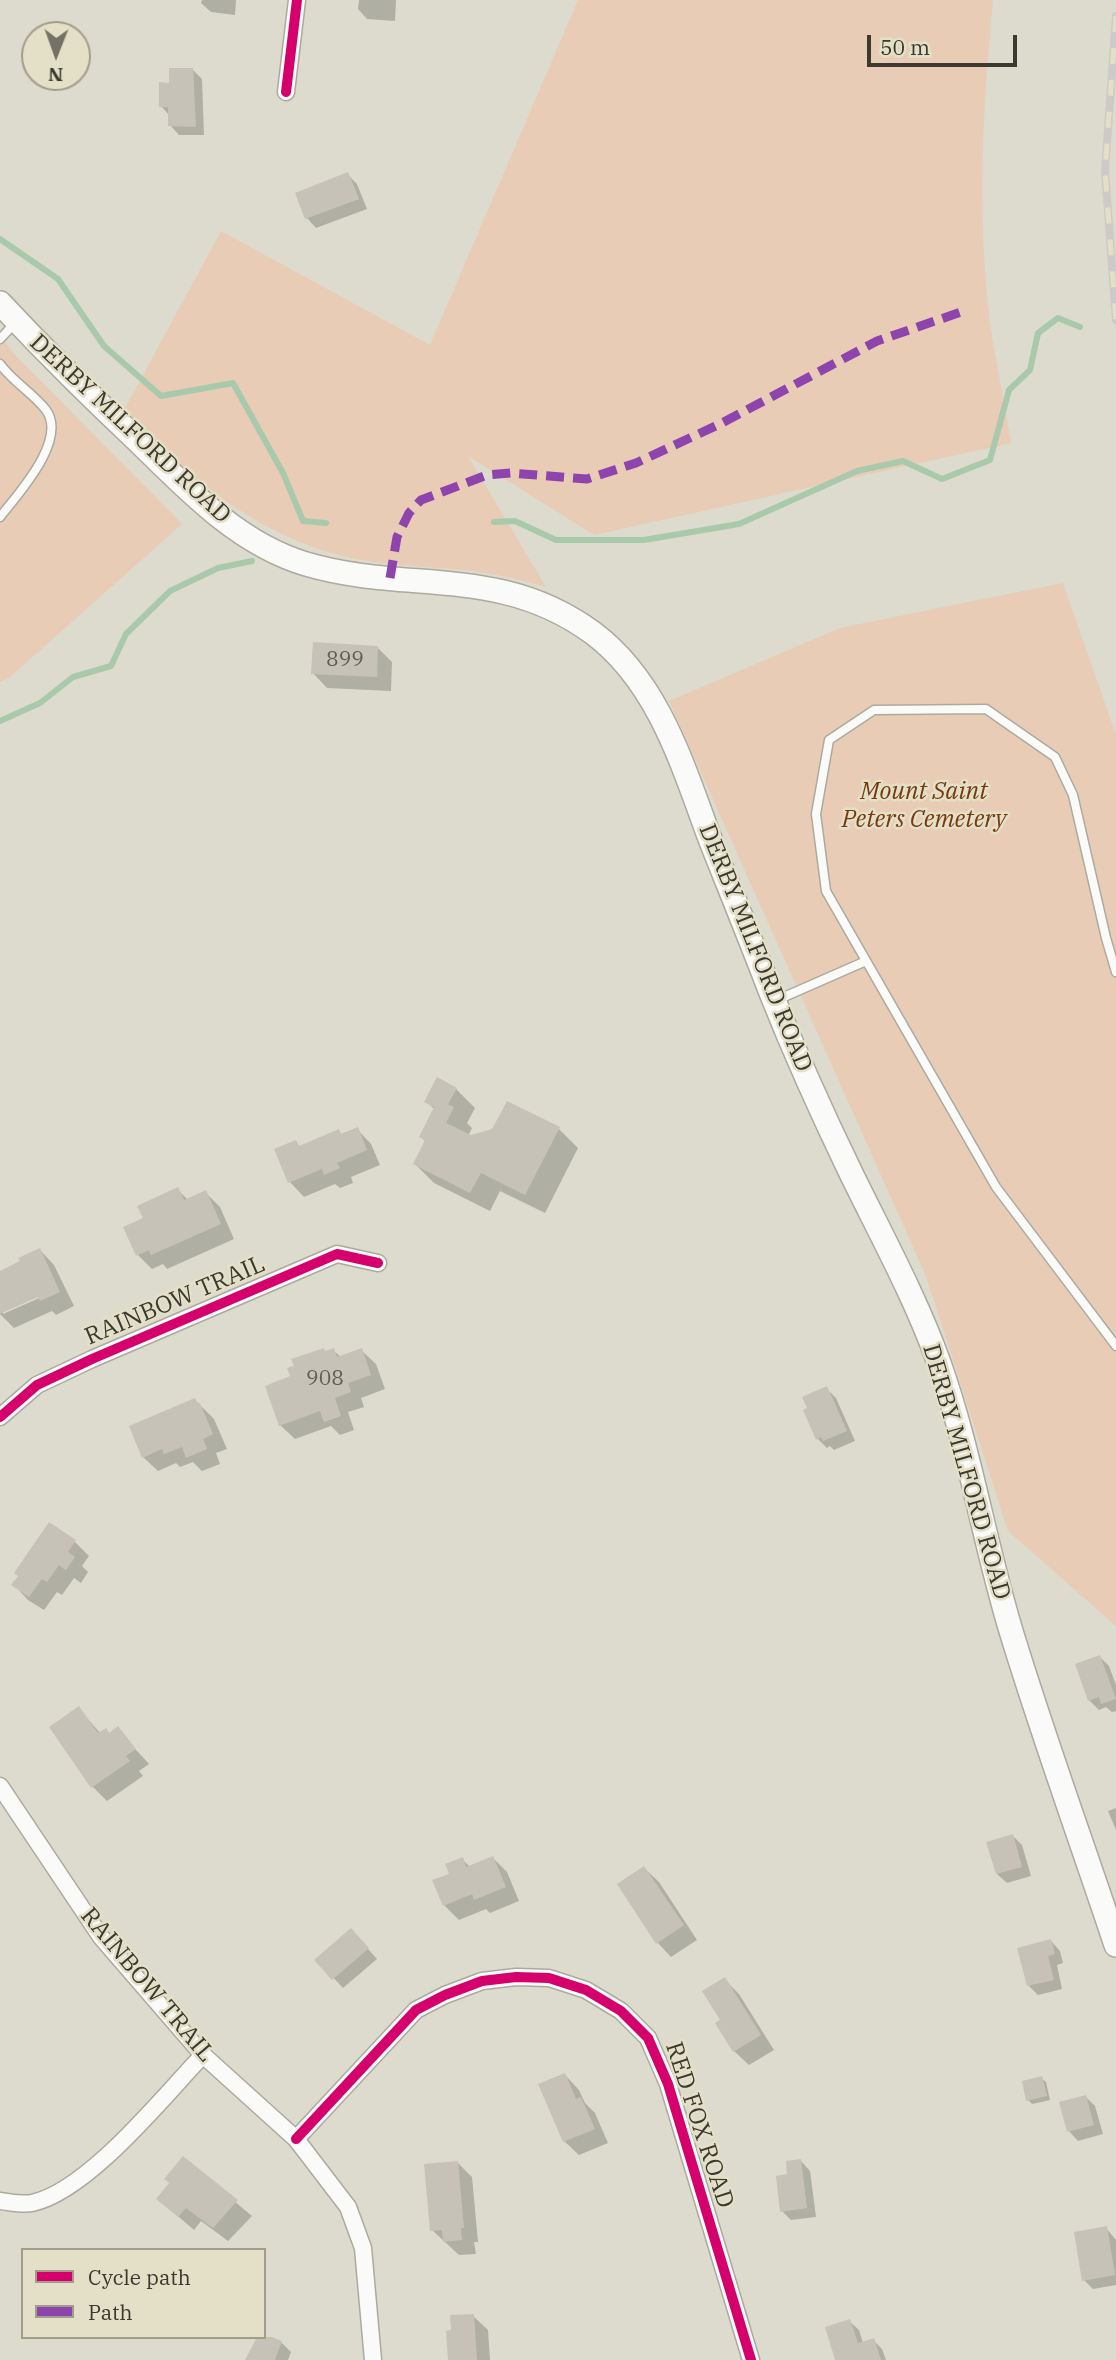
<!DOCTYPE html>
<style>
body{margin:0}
#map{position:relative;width:1116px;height:2360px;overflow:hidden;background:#dddbcd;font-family:"IBM Plex Serif",serif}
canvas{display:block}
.legend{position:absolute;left:21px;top:2248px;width:245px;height:91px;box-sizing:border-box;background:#e3e0c7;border:2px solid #a09d8b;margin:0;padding:9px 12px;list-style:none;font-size:21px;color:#3b3930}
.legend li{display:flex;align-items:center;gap:14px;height:35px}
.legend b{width:35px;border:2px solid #a09d8b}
.north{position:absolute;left:21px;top:21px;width:70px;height:70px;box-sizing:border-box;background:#e3e0c7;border:2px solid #a09d8b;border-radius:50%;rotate:181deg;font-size:19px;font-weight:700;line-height:28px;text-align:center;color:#3b3930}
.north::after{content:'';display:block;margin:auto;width:24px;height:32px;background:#747267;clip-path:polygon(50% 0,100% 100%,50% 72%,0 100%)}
.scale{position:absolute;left:867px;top:35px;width:150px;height:32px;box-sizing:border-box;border:4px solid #3b3930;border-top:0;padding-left:9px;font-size:21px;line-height:24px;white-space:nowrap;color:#3b3930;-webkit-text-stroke:5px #e3e0c7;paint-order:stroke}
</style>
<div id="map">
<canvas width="1116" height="2360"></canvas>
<ul class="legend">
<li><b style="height:9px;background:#d6006c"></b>Cycle path</li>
<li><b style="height:9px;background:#8e44ad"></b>Path</li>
</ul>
<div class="north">N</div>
<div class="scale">50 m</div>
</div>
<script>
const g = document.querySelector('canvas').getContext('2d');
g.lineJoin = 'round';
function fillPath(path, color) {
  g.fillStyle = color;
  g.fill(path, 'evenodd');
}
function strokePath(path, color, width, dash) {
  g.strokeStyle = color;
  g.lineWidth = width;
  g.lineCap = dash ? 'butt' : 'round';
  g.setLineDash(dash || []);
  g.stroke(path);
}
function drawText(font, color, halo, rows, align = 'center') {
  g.font = font + ' "IBM Plex Serif",serif';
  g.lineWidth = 5;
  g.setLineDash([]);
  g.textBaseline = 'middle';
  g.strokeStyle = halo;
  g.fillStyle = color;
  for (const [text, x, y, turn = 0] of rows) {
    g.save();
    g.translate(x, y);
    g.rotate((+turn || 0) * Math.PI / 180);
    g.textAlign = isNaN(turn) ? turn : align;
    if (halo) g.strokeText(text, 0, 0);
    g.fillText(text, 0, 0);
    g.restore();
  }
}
fillPath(new Path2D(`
 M578 0H993C982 113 976 230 993 343 999 377 1006 410 1011 443L594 535 468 456 546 587C518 579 491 573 463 570 429 567 395 566 362 560 263 542 191 480 124 410L221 231 430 345Z
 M0 336 18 358 182 524 10 677 0 682Z
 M1063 583 1116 735V1626L1008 1531 926 1276 669 701 840 628Z`), '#e8ccb6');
fillPath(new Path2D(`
 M202 0H236L235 15 211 12 201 3Z
 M359 0H396L395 21 367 19 358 9Z
 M193 70 202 79 204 135H179L170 125V116L161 106 170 84Z
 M348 175 357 184 367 209 316 228 307 218 297 194Z
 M378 648 392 662 391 691 327 688 313 673Z
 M456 1089 475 1108 467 1123 472 1128 468 1136 559 1129 578 1148 545 1213 500 1191 490 1211 434 1183 415 1164 426 1142 421 1137 435 1110 427 1102Z
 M357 1129 371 1144 380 1165 351 1177 353 1183 340 1188 335 1184 304 1197 290 1182 276 1150 295 1142 301 1147Z
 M177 1189 188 1200 205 1192 220 1207 234 1239 167 1269 163 1264 152 1269 138 1255Z
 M40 1250 54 1265 74 1306 56 1315 52 1311 14 1328 0 1314V1272ZM45 1291 46 1295 3 1314V1310Z
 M333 1350 341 1357 361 1350 376 1364 385 1389 361 1398 364 1407 348 1412 354 1430 340 1435 331 1426 295 1439 280 1425 292 1377 326 1352Z
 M826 1388 836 1398 855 1441 834 1450 830 1446 827 1448 818 1439Z
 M195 1400 214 1419 227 1449 216 1453 220 1464 202 1471 193 1462 180 1467 176 1463 158 1471 143 1457Z
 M50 1524 75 1542 89 1556 82 1566 88 1572 81 1583 74 1578 62 1595 57 1592 44 1610 28 1600 14 1585Z
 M1100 1657 1109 1666 1116 1685V1711L1112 1712 1106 1707 1099 1710 1089 1700Z
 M79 1709 101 1734H109L117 1729 149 1764 139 1771 143 1776 107 1801 92 1786Z
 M1116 1808V1830L1108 1811Z
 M1012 1835 1022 1845 1031 1876 1007 1883 997 1874Z
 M493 1858 507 1872 519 1901 490 1913 486 1909 459 1920 444 1905 452 1875 462 1859 470 1867Z
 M644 1868 659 1882 697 1940 671 1957 657 1942Z
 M360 1940 377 1959 343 1988 317 1960Z
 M1051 1941 1060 1951 1063 1963 1057 1965 1062 1989 1038 1995 1029 1986Z
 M725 1980 739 1994 774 2050 749 2065 734 2051 722 2021Z
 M565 2075 579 2090 585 2103 595 2113 608 2143 579 2155 564 2141Z
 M1041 2078 1046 2082 1050 2100 1032 2104 1028 2100Z
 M1086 2097 1095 2106 1103 2134 1078 2141 1069 2131Z
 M183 2158 252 2216 228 2241 201 2221 194 2230 158 2199 171 2184Z
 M801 2161 810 2171 816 2217 791 2220 782 2211 789 2176Z
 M458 2163 472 2177 478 2242H474L476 2254 459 2255 432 2230Z
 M1106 2228 1116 2240V2285L1093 2289 1084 2280Z
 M473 2316 488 2330 490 2360H449Z
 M849 2321 859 2330 863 2343 873 2340 882 2349 886 2360H837Z
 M264 2336 281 2342 291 2352 288 2360H247Z`), '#0003');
strokePath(new Path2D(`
 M0 239 58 279 104 346 161 396 233 383 283 473 303 521 326 523
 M494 522 515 521 556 540H644L739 524 857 471 903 461 942 479 990 460 1009 390 1030 370 1038 333 1058 318 1080 327
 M0 721 40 703 73 677 111 666 126 634 170 591 218 568 252 561`), '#a8c9ab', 6);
fillPath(new Path2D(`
 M169 68H193L196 127 168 126V107H159V82L169 83Z
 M348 172 359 199 305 219 295 193Z
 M313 642 378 646 377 677 311 674Z
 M437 1077 457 1088 448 1104 454 1107 446 1123 471 1135 492 1129 507 1101 560 1127 525 1195 481 1173 470 1193 413 1164 425 1140 419 1137 434 1107 424 1102Z
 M358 1127 367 1150 337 1163 340 1168 324 1175 322 1169 288 1183 274 1149 296 1140 299 1146 339 1129 341 1134Z
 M178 1187 184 1200 206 1190 221 1224 151 1255 149 1250 136 1256 123 1227 143 1218 137 1206Z
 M40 1248 60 1292 40 1301 38 1297 0 1314V1271L20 1261 18 1258Z
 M324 1348 325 1351 334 1348 337 1357 362 1348 371 1375 348 1383 351 1392 335 1398 341 1416 324 1422 320 1411 279 1426 265 1386 290 1376 287 1368 294 1366 291 1359Z
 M827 1386 847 1431 823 1441 821 1437 816 1440 803 1410 807 1408 802 1397Z
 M195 1398 198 1404 200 1403 213 1434 203 1439 207 1449 186 1458 182 1447 164 1454 162 1449 142 1458 129 1426Z
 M49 1522 76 1540 68 1552 75 1557 66 1570 59 1565 47 1582 42 1579 29 1597 11 1585 18 1576 14 1573Z
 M1100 1655 1116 1699 1101 1704 1099 1697 1088 1701 1075 1664Z
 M79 1706 98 1733 106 1728 109 1733 118 1726 136 1749 126 1756 130 1761 91 1788 49 1727Z
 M1013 1834 1022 1867 996 1874 986 1842Z
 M493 1856 506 1887 474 1900 472 1894 443 1906 432 1880 449 1874 445 1864 463 1857 466 1867Z
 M644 1866 684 1925 656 1944 617 1884Z
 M351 1928 369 1948 332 1980 314 1960Z
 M1051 1939 1055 1954 1048 1956 1054 1980 1027 1986 1017 1948Z
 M725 1977 761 2035 733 2052 715 2023 720 2020 702 1991Z
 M565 2073 576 2099 581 2097 595 2129 563 2142 538 2084Z
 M1042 2076 1047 2096 1026 2101 1022 2081Z
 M1086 2095 1094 2125 1067 2132 1059 2102Z
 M183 2156 238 2200 213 2228 186 2208 178 2217 156 2199 169 2183 164 2179Z
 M801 2159 807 2208 780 2212 776 2176 787 2174 786 2161Z
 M458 2161 464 2228H461L462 2240 443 2242 442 2230 430 2231 424 2164Z
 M1107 2226 1115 2275 1082 2281 1074 2232Z
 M474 2314 477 2360H448L446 2331 451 2330 450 2315Z
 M850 2319 858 2343 874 2338 881 2360H835L825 2327Z
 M257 2337H272L282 2341 275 2360H245Z`), '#c6c2b8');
const service = new Path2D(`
 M0 339 15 323
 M0 364C13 382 33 393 46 410 68 440 18 494 0 517
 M1116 972 1106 938 1073 795 1055 757 986 709 874 710 829 740 816 814 826 891 996 1187 1116 1346
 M777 1000 866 961`);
const minor = new Path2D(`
 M286 92 297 0
 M0 1417 37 1385 92 1359 337 1254 378 1263
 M0 1786 101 1937 203 2055 296 2139 348 2207 363 2248 373 2360
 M296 2139 416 2010 445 1995 482 1981 516 1977 549 1978 586 1990 621 2011 648 2038 668 2084 751 2360
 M0 2201C10 2202 23 2205 32 2203 88 2191 163 2097 203 2055`);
const secondary = new Path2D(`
 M0 303C44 350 89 395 136 439 186 488 238 544 306 564 408 594 499 564 593 633 660 683 684 770 712 844 732 894 752 943 771 993 795 1053 821 1111 849 1169 880 1233 915 1296 939 1363 970 1450 984 1542 1011 1631 1043 1736 1081 1840 1116 1945`);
strokePath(service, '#acaa9f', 11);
strokePath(minor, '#acaa9f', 19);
strokePath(secondary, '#acaa9f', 26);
strokePath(service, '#fafaf8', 8);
strokePath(minor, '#fafaf8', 16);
strokePath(secondary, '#fafaf8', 23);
const rail = new Path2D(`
 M1116 16 1105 171 1116 320`);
strokePath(rail, '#cccbc7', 8);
strokePath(rail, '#e3e0c7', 5, [16]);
strokePath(new Path2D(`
 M390 578 397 537 409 513 421 500 487 475 511 473 587 479 636 463 722 423 877 341 961 312`), '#8e44ad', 9, [18, 9]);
strokePath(new Path2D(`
 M286 92 297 0
 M0 1417 37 1385 92 1359 337 1254 378 1263
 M296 2139 416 2010 445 1995 482 1981 516 1977 549 1978 586 1990 621 2011 648 2038 668 2084 751 2360`), '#d6006c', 10);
drawText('21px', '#605e54', null, [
 ["899",345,660],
 ["908",325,1379]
]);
drawText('24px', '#3b3930', '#e3e0c7', [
 ["DERBY MILFORD ROAD",130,429,43],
 ["DERBY MILFORD ROAD",755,948,68],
 ["RAINBOW TRAIL",175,1301,-23],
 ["DERBY MILFORD ROAD",966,1472,74],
 ["RAINBOW TRAIL",147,1985,50],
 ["RED FOX ROAD",699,2125,72]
]);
drawText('italic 24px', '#79390e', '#e3e0c7', [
 ["Mount Saint",924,792],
 ["Peters Cemetery",924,820]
]);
</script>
